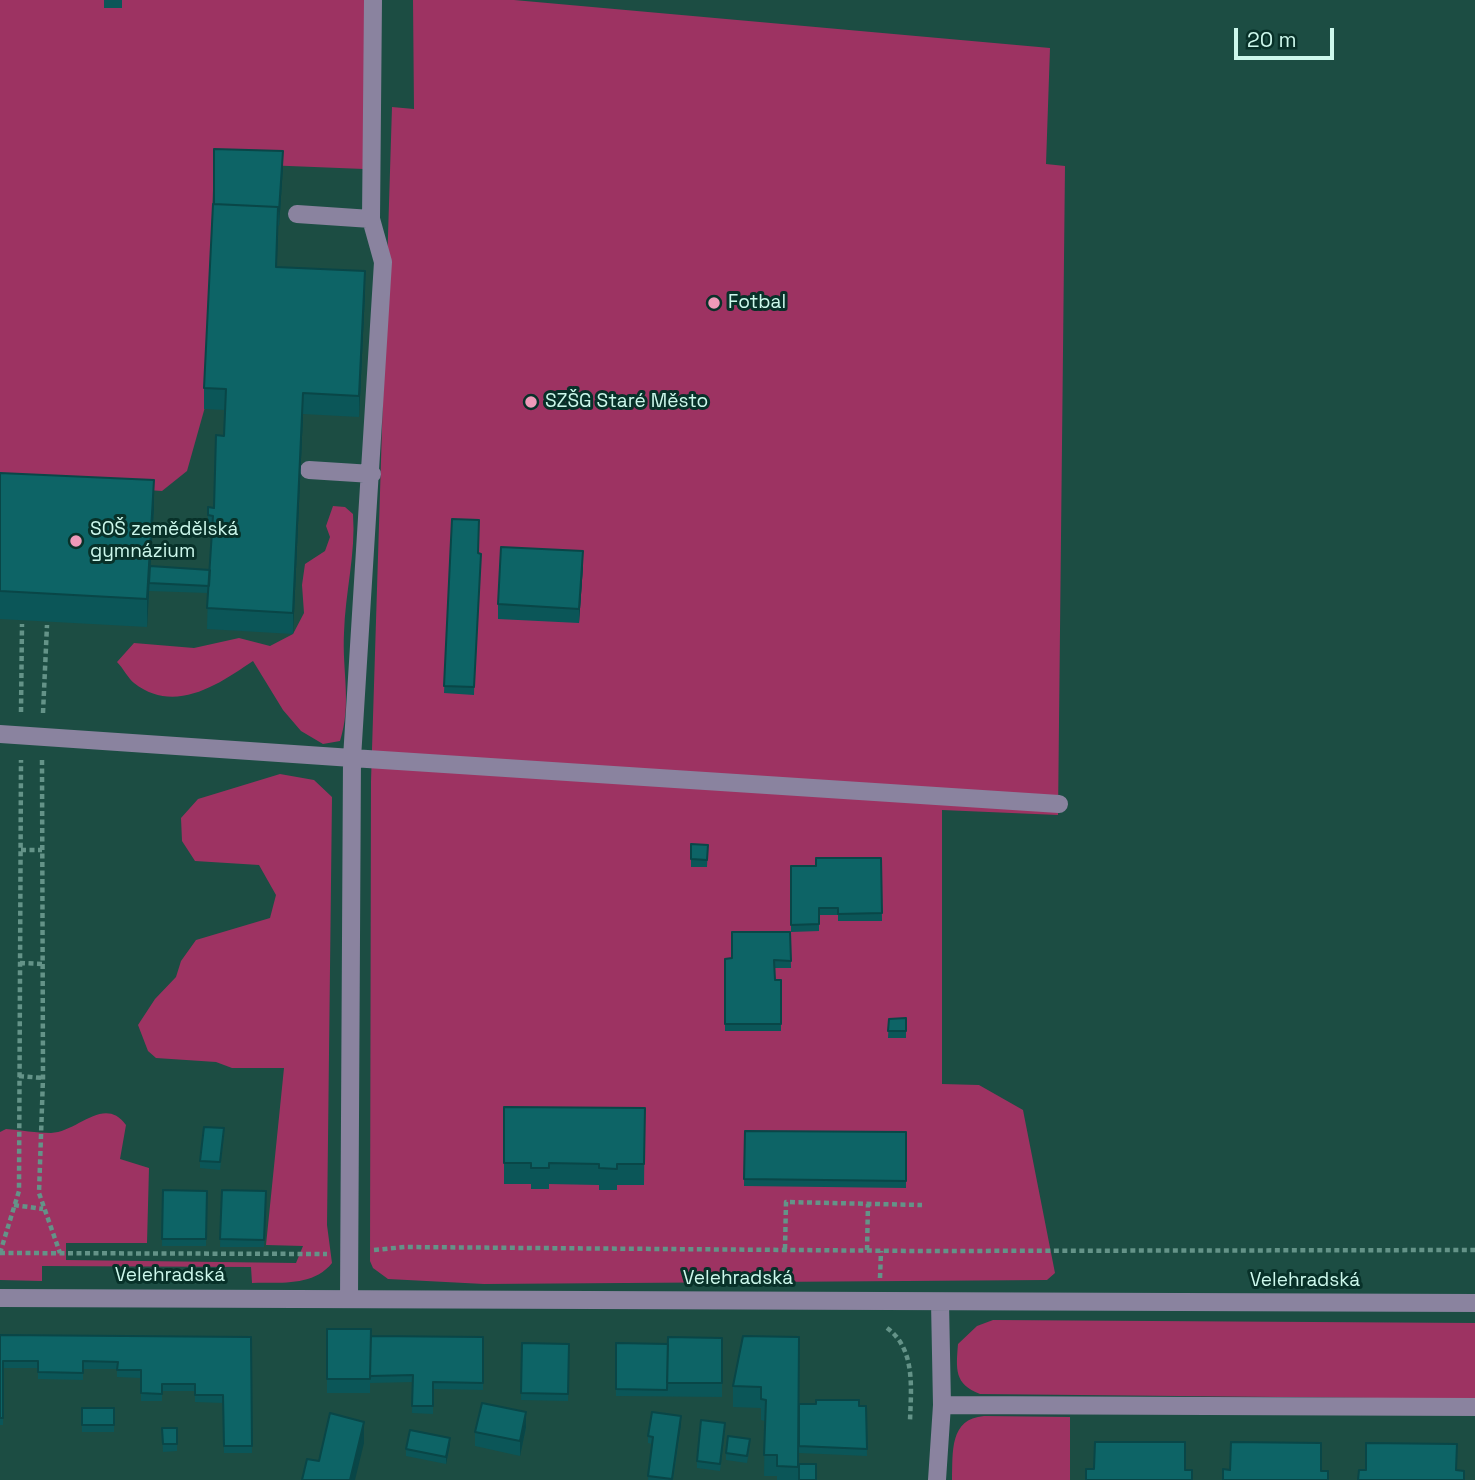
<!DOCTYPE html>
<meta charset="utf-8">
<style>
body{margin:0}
#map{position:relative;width:1475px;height:1480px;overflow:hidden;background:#1c4d43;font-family:"Space Grotesk",sans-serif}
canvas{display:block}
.scale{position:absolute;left:1234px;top:28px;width:100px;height:32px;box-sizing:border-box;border:4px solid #cdf8ec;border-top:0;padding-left:9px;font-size:21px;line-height:24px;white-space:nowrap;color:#cdf8ec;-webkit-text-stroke:5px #083129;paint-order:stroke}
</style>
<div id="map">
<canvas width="1475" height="1480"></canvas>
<div class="scale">20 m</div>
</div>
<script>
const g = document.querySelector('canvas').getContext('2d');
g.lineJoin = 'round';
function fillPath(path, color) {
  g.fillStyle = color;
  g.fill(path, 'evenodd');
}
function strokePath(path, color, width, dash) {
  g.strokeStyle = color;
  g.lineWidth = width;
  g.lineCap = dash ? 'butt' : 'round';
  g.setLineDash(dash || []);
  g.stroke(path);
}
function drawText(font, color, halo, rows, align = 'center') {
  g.font = font + ' "Space Grotesk",sans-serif';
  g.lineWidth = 6;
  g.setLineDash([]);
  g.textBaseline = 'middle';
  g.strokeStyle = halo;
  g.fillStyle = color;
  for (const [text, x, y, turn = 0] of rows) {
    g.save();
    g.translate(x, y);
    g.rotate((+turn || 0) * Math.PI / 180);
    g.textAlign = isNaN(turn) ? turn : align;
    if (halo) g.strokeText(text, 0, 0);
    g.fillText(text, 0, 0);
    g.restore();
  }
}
fillPath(new Path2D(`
 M0 0H371L364 169 214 163 205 407 187 471 162 491 0 480Z
 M413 0H514L1050 48 1046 164 1065 166 1058 815 942 810V1084L979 1085 1023 1110 1055 1273 1047 1280 484 1284 388 1279 373 1268 370 1261 371 781 392 107 414 109Z
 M333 506 345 507 353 514C356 553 345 593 344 633 342 671 352 704 340 741L323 744 301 731 283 710 253 661C219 684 175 715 134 683 128 678 123 668 117 662L134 643 194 648 239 638 270 646 293 634 304 613 302 585 305 564 325 551 330 537 326 526Z
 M280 774 314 780 332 797 327 1225 332 1263C313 1287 280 1282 252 1283L251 1267 42 1266V1281L0 1280V1132L6 1129C21 1130 36 1133 51 1133 78 1132 104 1095 126 1125L120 1159 149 1168 147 1243H66V1260L296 1263 303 1246 266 1245 284 1068H232L216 1062 156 1058 148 1051 138 1025 155 999 176 977 181 961 196 940 270 918 276 895 259 865 195 861 182 841 181 818 198 799Z
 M993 1320 1475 1323V1399L980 1394C954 1384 956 1369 958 1344L977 1326Z
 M984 1416 1070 1417V1480H952C953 1452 949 1419 984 1416Z`), '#9d3362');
strokePath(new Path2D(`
 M21 712 22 624
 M43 713 47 625
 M42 760 43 1078 39 1193 60 1253
 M21 850H42
 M20 963 43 964
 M19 1076 43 1078
 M14 1205 43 1209
 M785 1249 786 1202 922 1205
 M374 1250 405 1247 921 1251 1475 1250
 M867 1250 868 1204
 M0 1253 327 1254
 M0 1253 19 1191 21 760
 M880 1278 881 1251
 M887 1328C916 1349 911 1389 910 1421`), '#649388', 4.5, [5, 3.5]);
strokePath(new Path2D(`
 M371 219 373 0
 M309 470 372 474
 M0 734 352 758 383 262 371 219 297 214
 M0 1298 1475 1303
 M349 1298 352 758 1059 804
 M942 1405 1475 1407
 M937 1480 942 1405 940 1302`), '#8a839f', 18);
fillPath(new Path2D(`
 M104 0H122V8H104Z
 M283 166 279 226 278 225 276 267 365 292 359 417 303 414 293 634 207 629 208 593 149 591V589L147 627 0 619V473L154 508 150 566 210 570 212 537 208 536V515L214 508 224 436 225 410 204 409V388Z
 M452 519 478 553 474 695 444 693Z
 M583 566 579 623 498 619V604Z
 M691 844 708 845 707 867H691Z
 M881 858 882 921H838V915H819V931L791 932V866H816Z
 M790 932 791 968H774L775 980H781V1031H725V959L732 958Z
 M906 1018V1038H888L889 1019Z
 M504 1107 645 1108 644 1185H617V1190H599V1185L549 1184V1189H531V1184H504Z
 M745 1131 906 1132V1188L744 1186Z
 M224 1135 220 1170 200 1168V1161Z
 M163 1190 207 1191 206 1246H162Z
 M222 1190 266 1191 264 1247H220Z
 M327 1329 371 1336 483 1337V1390L433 1389V1414L412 1413 413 1382 370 1383V1377V1393H327Z
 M0 1335 251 1337 252 1453H224L223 1403 195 1402V1391H162V1401H141V1378L117 1377V1369H83V1380L38 1379V1368H3V1425H0Z
 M799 1337 798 1480H777V1476H764L765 1421 761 1420V1408L733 1407V1386Z
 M722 1338V1397L616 1396V1343L668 1344Z
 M522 1343 569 1344 568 1401 521 1400Z
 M799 1404 866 1406 867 1456 799 1453Z
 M82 1408H114V1432H82Z
 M681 1424 673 1480H648L652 1444 648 1443V1436Z
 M526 1427 520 1456 475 1446V1432Z
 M162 1428H177V1451L163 1452Z
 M725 1430 720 1471 697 1468V1461Z
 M450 1445 446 1464 406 1456V1449Z
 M750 1446 747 1463 726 1460V1453Z`), '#0b5658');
fillPath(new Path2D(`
 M283 151V166L279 226V211Z
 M278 207V228L276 288V267Z
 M365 271V292L359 417V396Z
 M303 393V414L293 634V613Z
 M154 480V508L147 627V599Z
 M583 551V566L579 623V609Z
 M526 1412V1427L520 1456V1441Z
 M681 1416V1424L672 1480Z
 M364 1422V1443L355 1480H350Z
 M450 1438V1445L446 1464V1457Z`), '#094647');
const building = new Path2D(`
 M214 149 283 151 279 211H278V207L214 204Z
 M213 204 278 207 276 267 365 271 359 396 303 393 293 613 207 608 213 516 208 515V507L214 508 216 435 224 436 226 389 204 388Z
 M0 473 154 480 147 599 0 591Z
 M452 519 479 520 478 553 481 554 474 687 444 686Z
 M501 547 583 551 579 609 498 604Z
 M150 566 210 570 209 586 149 583Z
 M691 844 708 845 707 860 691 859Z
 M816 858H881L882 913 838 914V908H819V924L791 925V866H816Z
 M732 932H790L791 961 774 960 775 980H781V1024H725V959L732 958Z
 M906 1018V1031H888L889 1019Z
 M504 1107 645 1108 644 1164H617V1169L599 1168V1164L549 1163V1168H531V1163H504Z
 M204 1127 224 1128 220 1162 200 1161Z
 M745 1131 906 1132V1181L744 1179Z
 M163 1190 207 1191 206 1239H162Z
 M222 1190 266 1191 264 1240 220 1239Z
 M327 1329H371L370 1379H327Z
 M0 1335 251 1337 252 1446H224L223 1395H195V1384H162V1394L141 1393V1370H117L118 1362 83 1361V1373L38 1372V1361H3V1418H0Z
 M371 1336 483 1337V1383L433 1382V1406H412L413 1375 370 1376Z
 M743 1336 799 1337 798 1467 777 1466V1455H764L766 1400 761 1399V1387L733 1386Z
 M668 1337 722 1338V1383H667Z
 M522 1343 569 1344 568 1394 521 1393Z
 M616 1343 668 1344 667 1390 616 1389Z
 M816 1400H859V1406H866L867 1449 799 1446V1404H816Z
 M482 1403 526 1412 520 1441 475 1432Z
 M82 1408H114V1425H82Z
 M652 1412 681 1416 672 1479 648 1476 653 1437 648 1436Z
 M330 1413 364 1422 350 1480H302L307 1459 319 1461Z
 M701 1420 725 1423 720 1464 697 1461Z
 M162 1428H177V1444H163Z
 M410 1430 450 1438 446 1457 406 1449Z
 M728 1436 750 1439 747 1456 726 1453Z
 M1095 1442H1185V1470H1192V1480H1086V1469H1094Z
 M1231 1442 1321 1443V1471H1328V1480H1223V1469L1230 1470Z
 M1366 1443 1457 1444 1456 1470 1464 1471V1480H1358L1359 1470H1366Z
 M799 1464H816V1480H799Z`);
fillPath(building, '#0d6466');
strokePath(building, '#094647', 2);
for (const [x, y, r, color] of [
 [714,303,7,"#ef9ab9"],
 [531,402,7,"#ef9ab9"],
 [76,541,7,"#ef9ab9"]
]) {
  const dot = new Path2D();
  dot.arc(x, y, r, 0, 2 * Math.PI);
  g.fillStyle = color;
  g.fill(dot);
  strokePath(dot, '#083129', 2.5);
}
drawText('19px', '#cdf8ec', '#083129', [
 ["Fotbal",728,303],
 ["SZŠG Staré Město",545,402],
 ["SOŠ zemědělská",90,530],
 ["gymnázium",90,552]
], 'left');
drawText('19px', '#cdf8ec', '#083129', [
 ["Velehradská",170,1276],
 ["Velehradská",738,1279],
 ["Velehradská",1305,1281]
]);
</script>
